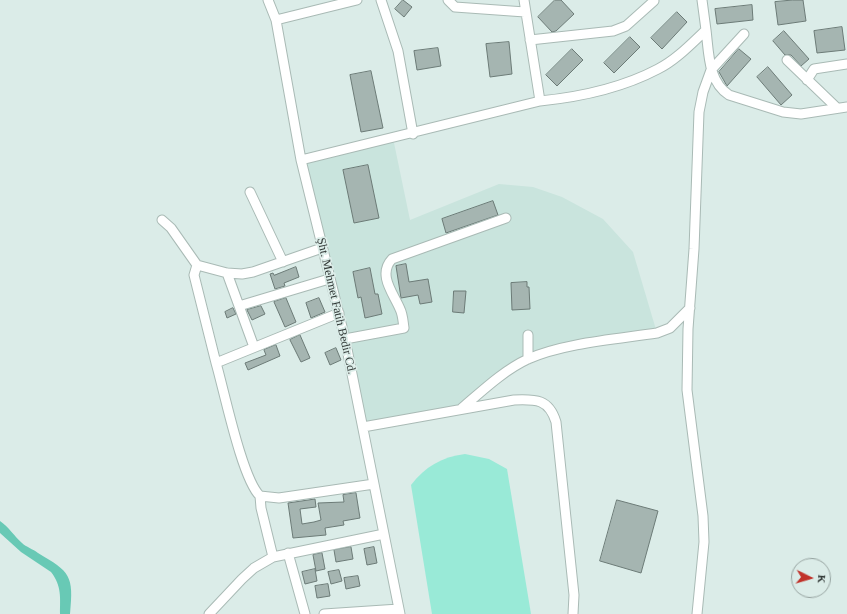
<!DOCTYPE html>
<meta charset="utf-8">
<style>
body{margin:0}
#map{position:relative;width:847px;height:614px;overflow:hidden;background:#dbece8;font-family:"Times New Roman",serif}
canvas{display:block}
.north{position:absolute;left:791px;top:558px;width:40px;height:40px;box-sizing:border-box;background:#dbece8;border:1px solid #97a4a1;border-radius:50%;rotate:95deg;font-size:11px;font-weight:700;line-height:16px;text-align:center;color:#323937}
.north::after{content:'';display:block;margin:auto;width:14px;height:18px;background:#c1332b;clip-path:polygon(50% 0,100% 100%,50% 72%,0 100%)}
</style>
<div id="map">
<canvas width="847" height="614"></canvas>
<div class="north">K</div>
</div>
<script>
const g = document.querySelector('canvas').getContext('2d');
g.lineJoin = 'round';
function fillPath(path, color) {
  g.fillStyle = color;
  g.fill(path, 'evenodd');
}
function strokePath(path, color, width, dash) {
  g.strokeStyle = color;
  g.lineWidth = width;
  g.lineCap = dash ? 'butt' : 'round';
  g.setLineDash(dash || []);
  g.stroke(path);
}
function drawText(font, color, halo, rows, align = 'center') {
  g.font = font + ' "Times New Roman",serif';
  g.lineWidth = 3.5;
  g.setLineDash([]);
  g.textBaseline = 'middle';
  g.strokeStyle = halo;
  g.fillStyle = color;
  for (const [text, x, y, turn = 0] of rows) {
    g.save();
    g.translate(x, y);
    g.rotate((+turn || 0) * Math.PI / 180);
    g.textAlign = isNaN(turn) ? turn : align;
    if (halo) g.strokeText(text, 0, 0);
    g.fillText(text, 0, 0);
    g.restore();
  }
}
fillPath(new Path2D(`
 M393 138 410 220 499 184 533 187 562 197 603 219 633 252 657 333 528 359 460 409 363 427 301 160Z`), '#c9e4dd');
fillPath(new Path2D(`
 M465 454 489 459 507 469 531 614H432L411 485C425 467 441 457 465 454Z`), '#99ead7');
fillPath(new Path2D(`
 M0 521C9 527 14 536 22 543 26 547 33 549 38 553 70 572 74 575 70 614H60C60 598 62 586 51 572L21 552 0 533Z`), '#68c9b5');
const building = new Path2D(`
 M403 0 412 7 404 17 395 9Z
 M555 0H561L574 14 556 31 552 32 538 17Z
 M793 0H803L806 21 778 25 775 2Z
 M752 5 753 20 717 24 715 9Z
 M677 12 687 22 662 49 651 38Z
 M842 27 845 50 817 53 814 31Z
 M784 31 809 59 801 66 791 55H785L773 41Z
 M630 37 640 47 614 73 604 63Z
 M509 42 512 74 490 77 486 44Z
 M438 48 441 66 417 70 414 51Z
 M572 49 583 60 557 86 546 75Z
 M739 49 751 59 727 86 719 72Z
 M768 67 792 95 781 105 757 77Z
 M371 71 383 128 361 132 350 75Z
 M368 165 379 218 354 223 343 170Z
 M493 201 498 215 446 233 442 219Z
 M406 264 409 282 428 279 432 302 420 304 418 295 401 298 396 266Z
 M296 267 299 277 284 283 285 286 275 289 270 274 273 273 274 275Z
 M370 268 375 294H378L382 314 365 318 361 297 358 298 353 272Z
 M527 282V287H529L530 309 512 310 511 283Z
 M454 291H466L464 313 453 312Z
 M286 298 296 322 285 327 274 302Z
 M319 298 325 312 311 318 306 303Z
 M261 306 265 314 252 320 247 310Z
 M233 308 236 314 227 318 225 312Z
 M300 335 310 358 301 362 290 340Z
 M276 345 280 356 248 370 245 363 266 355 264 350Z
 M336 348 341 360 330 365 325 353Z
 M356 493 360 518 343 521 344 525 325 528 326 535 293 538 288 503 315 499 316 507 300 509 302 524 314 522 321 520 318 503 344 502 343 495Z
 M617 500 658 511 641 573 600 561Z
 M351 547 353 559 336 562 334 550Z
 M374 547 377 563 367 565 364 549Z
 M322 553 325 569 316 571 313 555Z
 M315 569 317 581 305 584 302 572Z
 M339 570 342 581 331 584 328 572Z
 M358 576 360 586 346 589 344 578Z
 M328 584 330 596 317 598 315 586Z`);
fillPath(building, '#a5b5b1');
strokePath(building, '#6c7b77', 1);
const minor = new Path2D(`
 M268 0 276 20 301 160 345 339 400 614
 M381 0 398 51 413 134
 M448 0 455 7 525 12
 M524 0 540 101
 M276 20 357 0
 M706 30C709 54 708 81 729 95L783 112 801 114 847 107
 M530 40 613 31 626 26 654 1 653 0
 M787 60 837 108
 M807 80 814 69 847 64
 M301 160 540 101C580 97 622 88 658 69 676 60 691 44 706 30L702 0
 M250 192 283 262
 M162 220 171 228 197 265 227 273 242 274 253 272 322 248
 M197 265 194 275 216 363
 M227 273 254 347
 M239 306 329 279
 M339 313 216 363C224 390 242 479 260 496L279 498 374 484
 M345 339 404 328C403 322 403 315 400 309 394 294 377 275 392 259L506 218
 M528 359V335
 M462 408C482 391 504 370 528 359 564 343 618 339 657 333L670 328 690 308
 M363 427 514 400C536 399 549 399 556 422L574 595 573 614
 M260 496 261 508 273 557
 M288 553 305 614
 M209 614 242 579 254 568 273 557 384 534
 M324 614 399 609
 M697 614 704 542 703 516 687 390 688 329 694 249 699 112 703 92 711 70 744 34`);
strokePath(minor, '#a9bab5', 11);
strokePath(minor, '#fff', 9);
drawText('12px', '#323937', '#dbece8', [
 ["Şht. Mehmet Fatih Bedir Cd.",336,306,77]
]);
</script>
